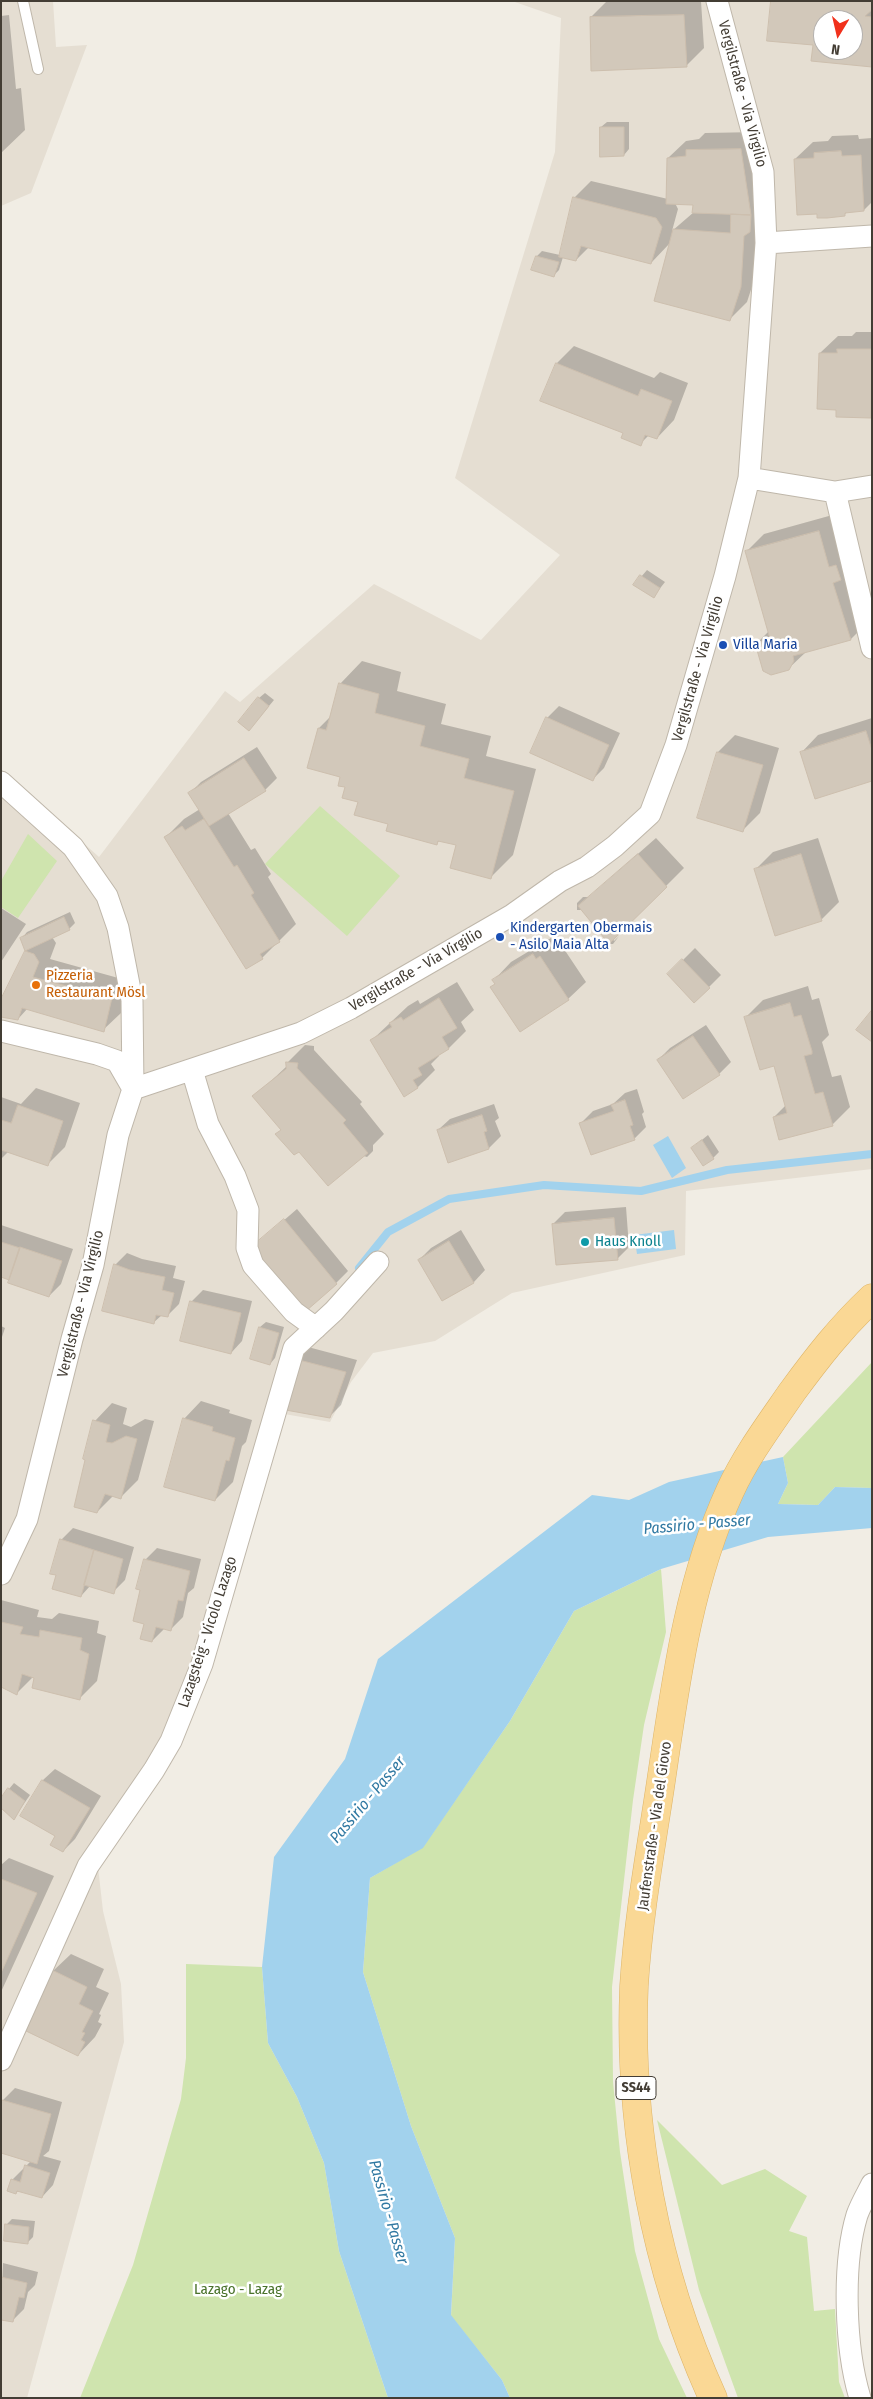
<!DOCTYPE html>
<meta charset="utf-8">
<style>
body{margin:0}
#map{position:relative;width:873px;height:2399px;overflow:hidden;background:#f1ede4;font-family:"Fira Sans Condensed",sans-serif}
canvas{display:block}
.frame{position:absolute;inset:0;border:2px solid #433d34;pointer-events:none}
.north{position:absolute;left:813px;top:10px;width:50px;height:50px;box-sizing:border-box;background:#fff;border:1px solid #b4b1ae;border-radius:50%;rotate:189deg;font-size:14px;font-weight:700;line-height:20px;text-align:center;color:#433d34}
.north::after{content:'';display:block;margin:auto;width:18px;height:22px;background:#f1311c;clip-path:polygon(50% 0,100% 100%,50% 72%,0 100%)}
</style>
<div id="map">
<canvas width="873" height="2399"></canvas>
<div class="frame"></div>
<div class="north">N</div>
</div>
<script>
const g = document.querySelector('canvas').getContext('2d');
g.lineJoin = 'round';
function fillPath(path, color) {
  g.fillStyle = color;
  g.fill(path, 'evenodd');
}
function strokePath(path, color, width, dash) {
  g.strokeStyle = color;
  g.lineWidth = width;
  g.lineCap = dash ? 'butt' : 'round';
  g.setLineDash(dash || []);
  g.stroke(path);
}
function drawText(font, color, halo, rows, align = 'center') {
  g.font = font + ' "Fira Sans Condensed",sans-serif';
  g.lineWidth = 5;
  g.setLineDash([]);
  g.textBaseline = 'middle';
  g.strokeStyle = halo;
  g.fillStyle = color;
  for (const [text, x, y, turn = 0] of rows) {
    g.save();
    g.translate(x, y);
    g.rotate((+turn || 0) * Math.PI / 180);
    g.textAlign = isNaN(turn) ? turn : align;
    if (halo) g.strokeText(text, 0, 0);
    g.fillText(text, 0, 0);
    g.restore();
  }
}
fillPath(new Path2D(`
 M1 1H53L56 47 87 45 31 193 1 206Z
 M512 1H872V1169L686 1191 685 1255 512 1293 435 1341 373 1353 351 1382 330 1422 273 1412 205 1636 121 1829 97 1858 103 1911 121 1984 124 2042 27 2398H1V769L99 857 225 691 240 702 374 584 481 640 560 555 455 478 555 152 561 18ZM823 20H853V50H823Z`), '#e5ded2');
fillPath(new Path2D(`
 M320 806 400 876 347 936 265 864Z
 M28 834 57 861 18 918 1 907V881Z
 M872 1362V1488L835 1487 818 1505 778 1504 788 1483 783 1457Z
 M661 1569 666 1632 644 1725 633 1800 612 1987 613 2082 620 2152 635 2251 659 2339 687 2398H510L502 2380 451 2316 455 2238 411 2126 363 1972 370 1878 423 1847 510 1721 574 1611Z
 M186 1964 262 1967 268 2043 297 2097 324 2163 339 2251 388 2398H80L133 2265 181 2099 186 2058Z
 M657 2120 722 2185 765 2169 807 2196 789 2231 807 2237 814 2311 835 2309 839 2382 845 2398H738L699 2290Z`), '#cfe4ae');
fillPath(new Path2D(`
 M668 1136 686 1168 672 1178 653 1145Z
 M674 1230 676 1249 637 1254 634 1235Z
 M783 1457 788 1483 778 1504 818 1505 835 1487 872 1488V1528L768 1537 661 1569 574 1611 510 1721 423 1848 370 1878 363 1972 411 2126 455 2238 451 2315 502 2380 510 2398H388L339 2251 324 2163 297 2097 268 2043 262 1967 274 1857 345 1759 378 1659 592 1495 629 1500 669 1482Z`), '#a2d2ed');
fillPath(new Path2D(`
 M607 1H701L704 48 686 66 591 17Z
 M772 1H872V65L812 60 814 44ZM823 20H853V50H823Z
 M9 15 16 89 21 88 25 130 1 153V16Z
 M607 122H629V149L624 155 601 127Z
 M758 132V268L747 302 730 319 670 243 651 263 589 247 576 260 563 257 559 270 553 276 537 256 542 251 560 255 574 198 591 181 668 199V158L686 141 699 139 705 133ZM675 203 694 204V212L672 231 678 209Z
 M858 135 859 139 872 138V202L864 210 848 211 844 215 795 159 813 142 828 141 832 136Z
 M856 332H872L870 417 837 409 820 353 838 336H852Z
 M574 346 654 378 660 372 688 383 674 420 657 438 649 435 640 444 625 432 557 363Z
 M836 514 868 622 851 639 807 651 789 668 757 643 769 631 746 552 764 534Z
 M647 570 665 582 654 596 635 584Z
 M362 661 401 672 397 691 446 704 441 724 491 736 486 756 536 769 513 855 490 878 457 844 440 840 437 843 390 823 359 801 346 786 319 728 331 716 340 684Z
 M265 693 274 700 254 724 259 698Z
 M559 706 620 733 604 768 592 780 532 752 547 718Z
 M872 718V780L801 753 818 735Z
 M735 735 779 748 760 813 742 831 698 817 718 752Z
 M257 747 277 778 265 790 228 813 251 850 255 848 271 874 268 877 296 924 262 958 166 837 184 819 200 809 190 793 201 782Z
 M656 838 684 868 613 939 614 941 619 936 613 944H606V938L583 910H577V903L583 897H589Z
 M818 838 839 902 821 920 755 870 773 852Z
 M1 908 26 924 1 962Z
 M70 912 75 923 69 929 52 937 56 943 50 959 129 981 121 1013 103 1030 28 1008 18 1019 26 951 22 938 27 932Z
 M551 938 554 942 558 940 586 982 568 999 520 1031 494 980 511 962Z
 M695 948 721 975 694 1002 669 974Z
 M457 982 474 1010 461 1022 466 1031 449 1048 438 1054 439 1056 431 1064 435 1070 418 1087 405 1095 372 1040 408 1006 418 1000 420 1004Z
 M808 986 812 1000 819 998 829 1035 822 1042 832 1077 841 1075 850 1107 832 1125 774 1117 786 1105 774 1064 746 1017 763 1000Z
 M706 1025 731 1062 719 1074 658 1060 670 1048Z
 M305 1045 314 1046V1050L362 1102 360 1104 384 1134 373 1145V1151L367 1157 282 1130 254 1097 287 1066V1063Z
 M36 1088 80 1103 65 1147 47 1165 9 1151 1 1159V1097L21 1104Z
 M637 1089 644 1112 642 1114 646 1127 634 1139 581 1123 593 1111 613 1104 625 1093Z
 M494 1104 499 1118 495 1121 501 1136 489 1148 449 1161 438 1130 450 1119Z
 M708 1135 719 1152 713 1158 692 1148Z
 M626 1207 629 1247 617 1259 553 1224 565 1212Z
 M297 1209 348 1271 336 1283 252 1248Z
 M1 1225 73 1249 61 1284 49 1296 1 1276Z
 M461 1230 485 1270 474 1282 443 1300 419 1260 431 1248Z
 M127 1253 142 1259 176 1266 173 1278 185 1281 179 1304 167 1316 162 1315 153 1323 115 1265Z
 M203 1290 252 1301 242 1341 231 1353 191 1302Z
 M266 1322 284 1327 275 1358 270 1364 260 1327Z
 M1 1326 5 1328 1 1340Z
 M308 1347 357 1360 341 1405 329 1417 296 1359Z
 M201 1401 230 1410 229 1413 252 1420 246 1442 242 1446 233 1482 215 1500 184 1419Z
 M112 1403 127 1408 123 1424 131 1427 145 1419 154 1421 138 1480 121 1497 114 1495 97 1512 95 1421Z
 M73 1528 134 1547 125 1580 113 1592 90 1586 81 1596 57 1575 61 1540Z
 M157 1548 201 1559 194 1588 188 1593 183 1617 171 1629H164L152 1641 145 1623 142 1589 145 1560Z
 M1 1600 39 1610 37 1617 52 1619 59 1613 99 1621 97 1633 106 1636 97 1681 79 1699 34 1676 16 1694 1 1686Z
 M55 1769 101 1796 75 1839 63 1851 57 1836 22 1816 43 1780Z
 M14 1783 30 1795 14 1818 9 1789Z
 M9 1858 54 1876 1 1992V1865Z
 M71 1954 104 1969 96 1987 109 1993 99 2014 101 2015 98 2022 102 2024 95 2037 78 2055 53 1971Z
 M15 2088 62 2102 49 2151 43 2156 61 2161 53 2185 42 2197 19 2190 16 2193 12 2180 31 2161 1 2152V2107L3 2100Z
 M12 2219 35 2221 33 2237 28 2242 6 2225Z
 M3 2263 38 2272 35 2285 28 2292 24 2309 12 2321 1 2318Z`), '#0003');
strokePath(new Path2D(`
 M359 1268 388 1232 449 1199 544 1185 641 1191 727 1170 872 1154`), '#a2d2ed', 8);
const building = new Path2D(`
 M771 1H872V10L865 16 872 17V67L811 61 813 45 767 41ZM823 20H853V50H823Z
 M684 15 687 67 591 71 590 17Z
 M600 127H624V156L600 157Z
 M741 149 751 215 692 213 693 205 666 204 667 158 686 156V150Z
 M841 151 842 156 861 155 864 211 845 213V216L827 218H817V214L797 215 794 159 814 158V153Z
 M573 197 656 218 662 227 651 264 581 246 576 261 559 257Z
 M731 214 751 215 750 232 744 236 741 287 730 321 654 301 673 229 730 233Z
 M536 256 559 262 554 277 531 270Z
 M837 349H872L871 418 836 417V410L817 409 819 353H837Z
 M556 363 638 396 641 389 672 401 657 439 645 435 641 446 621 438 623 433 540 401Z
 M819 531 829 567 836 565 841 580 833 583 851 640 793 656 794 661 789 670 771 675 763 671 755 643 770 639 745 551Z
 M640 575 660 588 654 598 633 585Z
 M339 683 379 694 375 713 425 726 420 746 469 759 464 778 514 791 491 879 450 868 456 845 438 841 437 845 386 831 388 824 354 815 358 802 342 798 345 787 338 786 340 777 307 768 318 728 326 730Z
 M258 697 269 706 249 731 238 722Z
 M546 717 609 745 593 781 530 753Z
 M866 731 872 750V781L815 799 800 752Z
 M717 752 763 765 743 832 697 818Z
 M244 758 266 791 209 826 188 793Z
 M204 819 234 867 237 865 254 893 251 895 280 942 260 954 263 959 246 969 164 837 182 826 185 830Z
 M638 854 667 887 609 944 578 906Z
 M801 854 822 921 775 936 754 869Z
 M64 917 70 930 25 951 20 938Z
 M25 951 34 954 39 962 33 977 112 998 104 1032 22 1008 18 1020 1 1017V999Z
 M533 954 536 959 540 956 569 1000 520 1032 490 987 495 984 492 980Z
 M682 959 710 988 694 1003 667 974Z
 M439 998 457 1028 442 1037 449 1049 418 1068 422 1075 413 1080 418 1088 404 1097 370 1040 392 1027 389 1023 401 1017 403 1020Z
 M790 1003 794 1017 801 1015 812 1051V1054L804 1056 815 1094 823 1092 833 1126 779 1140 773 1117 787 1113 774 1066 760 1070 744 1017Z
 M872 1010V1042L856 1030Z
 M693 1036 720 1075 683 1099 657 1060Z
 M286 1062 298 1063 297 1068 346 1120 343 1123 368 1153 328 1186 299 1152 294 1155 275 1134 281 1130 252 1096 286 1069Z
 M625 1100 633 1125 630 1126 635 1140 591 1155 579 1123 614 1111 611 1105Z
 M18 1105 63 1121 48 1166 1 1150V1120L11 1123Z
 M482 1115 487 1131 484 1132 489 1149 448 1163 437 1130Z
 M702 1140 714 1159 703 1166 691 1148Z
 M614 1218 618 1260 556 1265 552 1224Z
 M284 1219 337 1284 306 1311 250 1248Z
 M449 1241 474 1283 442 1301 418 1260Z
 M1 1242 20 1248 9 1280 1 1277Z
 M20 1247 62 1261 49 1297 8 1283Z
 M114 1264 130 1270 165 1277 162 1290 174 1293 168 1317 156 1315 154 1324 102 1311Z
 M190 1301 241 1313 231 1354 180 1341Z
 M259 1327 279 1333 270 1365 250 1359Z
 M295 1359 346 1372 330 1418 280 1409Z
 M183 1418 213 1427 212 1431 235 1438 229 1461 226 1460 215 1501 164 1487Z
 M93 1420 110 1425 106 1442 112 1443 126 1436 137 1439 121 1499 105 1494 97 1513 74 1507 85 1460 83 1459Z
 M60 1539 94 1550 81 1597 52 1589 56 1575 50 1574Z
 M94 1550 123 1559 114 1594 84 1585Z
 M144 1559 190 1571 183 1601 178 1600 171 1631 156 1627 152 1642 140 1639 144 1624 133 1621 140 1590 136 1589Z
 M1 1622 23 1627 20 1634 39 1637 40 1630 82 1638 80 1650 89 1654 80 1700 32 1688 34 1678 22 1674 17 1695 1 1687Z
 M42 1780 90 1808 63 1852 50 1845 55 1836 20 1816Z
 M8 1788 25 1801 14 1820 1 1808V1798Z
 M1 1879 37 1893 1 1973Z
 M52 1970 87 1987 79 2004 93 2011 82 2032 85 2033 81 2040 85 2042 78 2056 24 2030Z
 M2 2100 51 2114 37 2164 1 2153Z
 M25 2165 50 2173 42 2198 17 2191 16 2194 7 2191 11 2179 20 2182Z
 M5 2224 29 2227 28 2244 4 2241Z
 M1 2277 27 2283 24 2298 19 2297 13 2322 1 2320Z`);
fillPath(building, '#d2c8ba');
strokePath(building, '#cdbfae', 1);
const service = new Path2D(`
 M23 1 38 69`);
const minor = new Path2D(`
 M766 243 872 236
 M749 478 835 492 872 486
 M835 492 872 648
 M1 782 73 847 107 896 118 928 132 1000 133 1089 118 1135 93 1265 72 1339 27 1519 1 1574
 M1 1031 97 1054 117 1061 132 1087
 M192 1070 208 1124 235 1176 248 1210 247 1248 253 1265 294 1312 316 1328
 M133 1089 301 1033 351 1008 512 915 560 881 587 867 615 846 650 814 676 745 725 576 749 478 766 243 763 172 717 1
 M1 2060 88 1866 154 1770 171 1741 202 1664 294 1348 334 1311 378 1262
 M860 2398C845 2348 842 2265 857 2215 861 2204 867 2194 872 2184`);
const primary = new Path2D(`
 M713 2398C655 2271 628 2125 634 1986 638 1920 650 1854 660 1788 675 1688 687 1585 730 1491 746 1456 770 1424 792 1392 817 1358 841 1327 872 1298`);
strokePath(service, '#bfb7aa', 12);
strokePath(minor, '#bfb7aa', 23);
strokePath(primary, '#deb466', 29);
strokePath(service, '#fff', 10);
strokePath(minor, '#fff', 21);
strokePath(primary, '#fad895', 28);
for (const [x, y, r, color] of [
 [723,645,5,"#1a4fb4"],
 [500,937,5,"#1a4fb4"],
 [36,985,5,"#e8710a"],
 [585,1242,5,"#0f9aa8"]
]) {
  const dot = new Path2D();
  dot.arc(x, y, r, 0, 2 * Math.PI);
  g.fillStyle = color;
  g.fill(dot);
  strokePath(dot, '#fff', 2);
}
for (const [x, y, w] of [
 [636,2088,40]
]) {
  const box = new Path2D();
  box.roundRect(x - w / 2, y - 11.5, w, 23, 4);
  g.fillStyle = '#fff';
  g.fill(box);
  strokePath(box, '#433d34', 1);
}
drawText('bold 14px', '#433d34', null, [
 ["SS44",636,2088]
]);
drawText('15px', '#433d34', '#fff', [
 ["Vergilstraße - Via Virgilio",742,94,75],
 ["Vergilstraße - Via Virgilio",698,669,-74],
 ["Vergilstraße - Via Virgilio",416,970,-30],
 ["Vergilstraße - Via Virgilio",81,1304,-76],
 ["Lazagsteig - Vicolo Lazago",208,1632,-72],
 ["Jaufenstraße - Via del Giovo",655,1826,-82]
]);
drawText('15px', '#164399', '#fff', [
 ["Villa Maria",733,645],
 ["Kindergarten Obermais",510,928],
 ["- Asilo Maia Alta",510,945]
], 'left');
drawText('15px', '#c56008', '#fff', [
 ["Pizzeria",46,976],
 ["Restaurant Mösl",46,993]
], 'left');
drawText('15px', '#0d838f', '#fff', [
 ["Haus Knoll",595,1242]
], 'left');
drawText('15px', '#49722b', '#fff', [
 ["Lazago - Lazag",238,2290]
]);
drawText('italic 16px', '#3179a2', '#fff', [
 ["Passirio - Passer",697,1525,-5],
 ["Passirio - Passer",368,1800,-50],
 ["Passirio - Passer",388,2212,74]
]);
</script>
